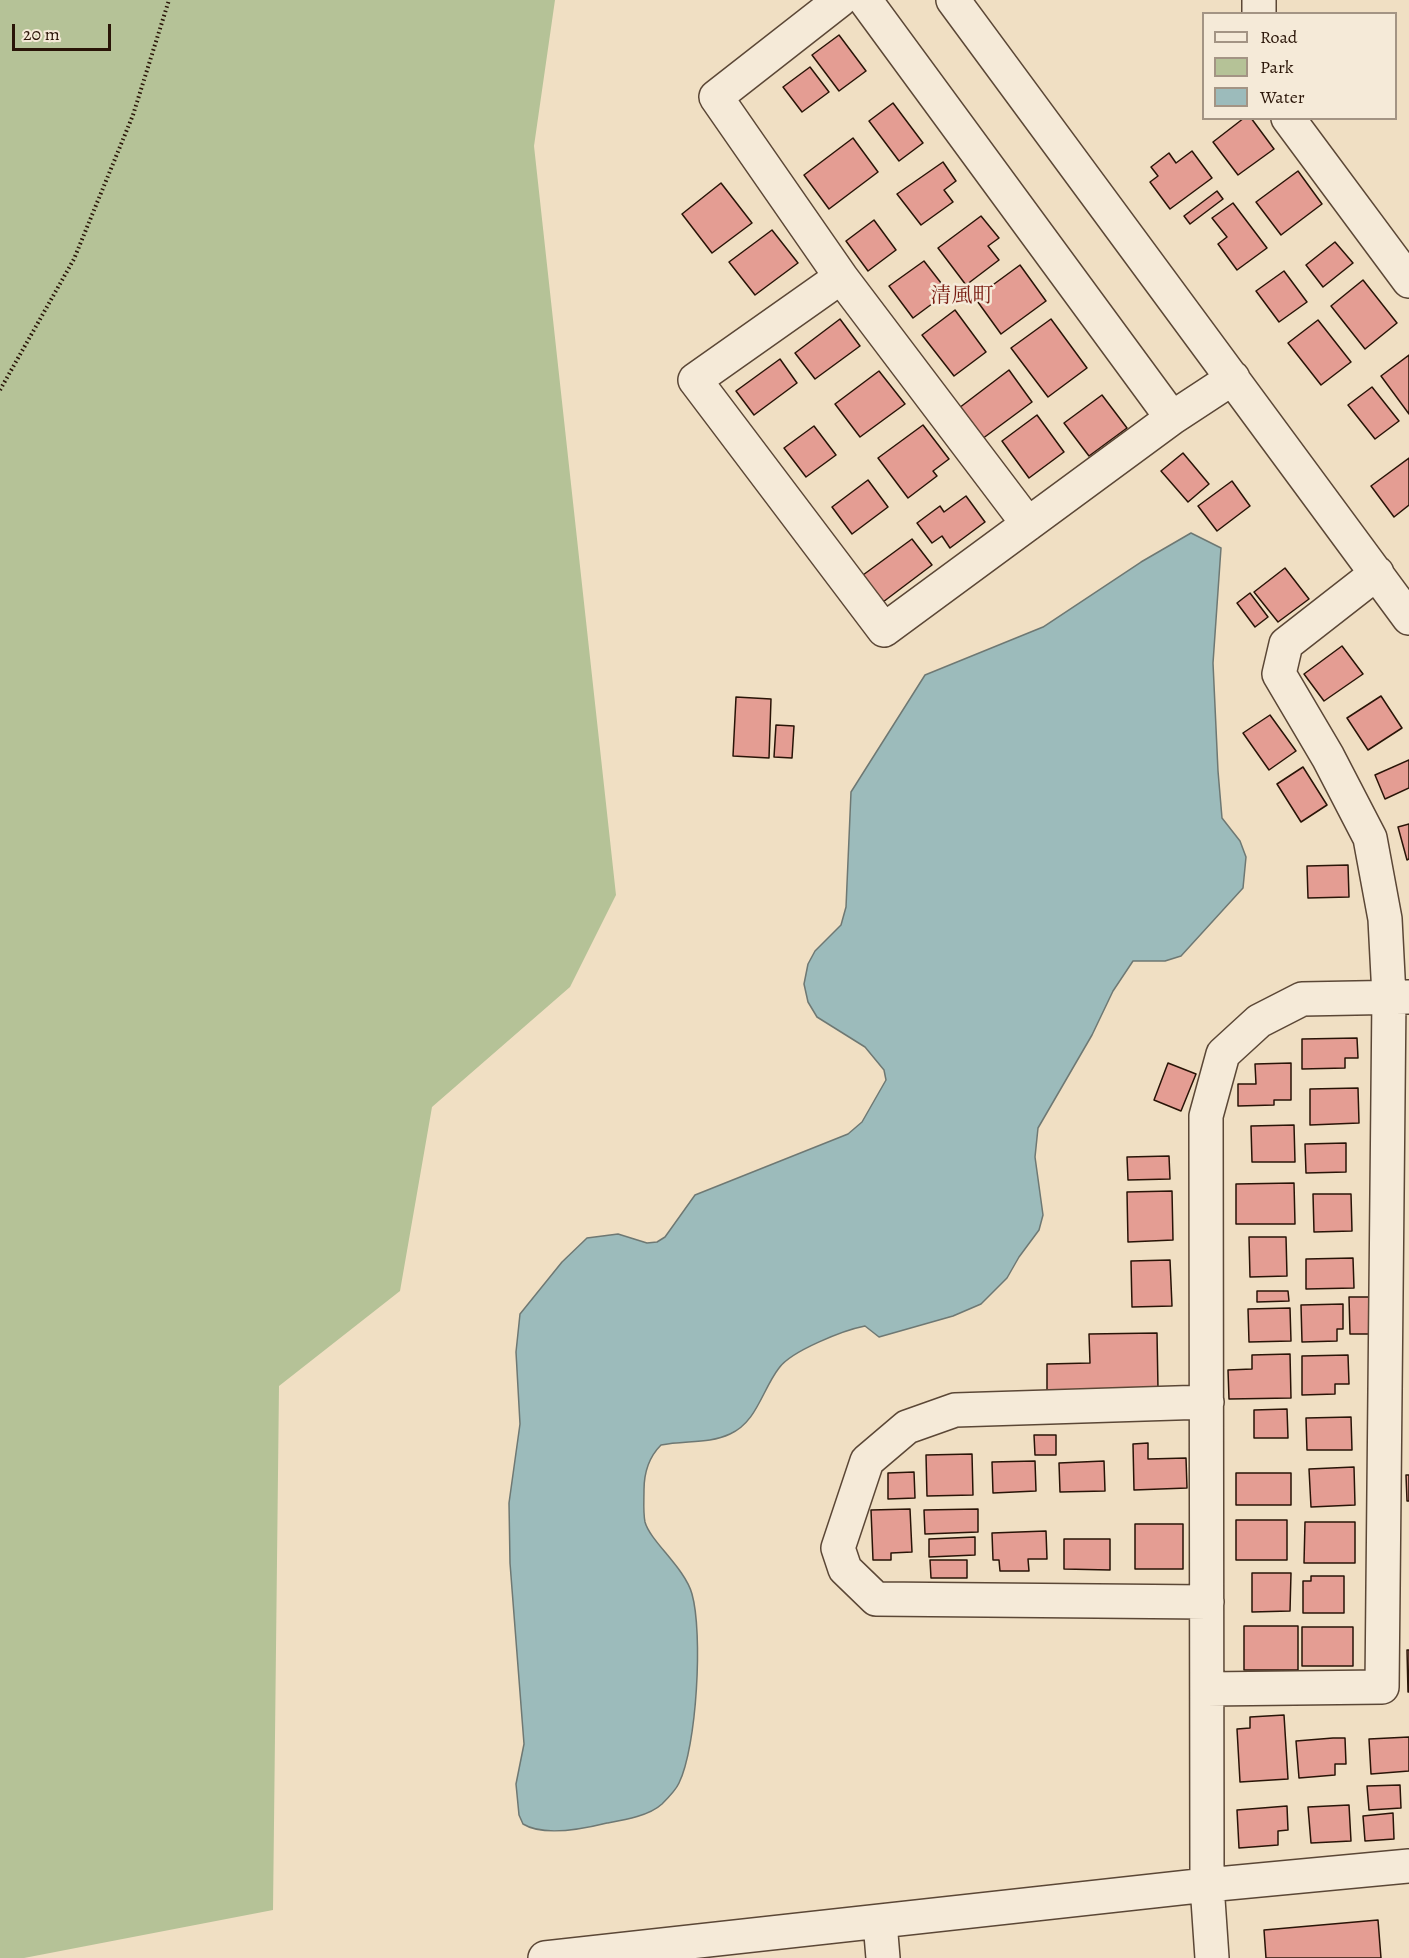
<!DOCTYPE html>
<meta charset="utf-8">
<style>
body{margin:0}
#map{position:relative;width:1409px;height:1958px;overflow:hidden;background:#f0dfc3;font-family:Alegreya,serif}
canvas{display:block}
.legend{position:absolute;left:1202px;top:12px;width:195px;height:108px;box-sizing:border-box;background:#f5ead8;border:2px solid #a39484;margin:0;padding:8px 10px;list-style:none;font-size:18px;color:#291407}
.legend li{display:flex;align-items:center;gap:12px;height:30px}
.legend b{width:30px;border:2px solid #a39484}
.scale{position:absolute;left:12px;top:24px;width:99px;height:27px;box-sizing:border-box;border:3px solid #291407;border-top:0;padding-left:8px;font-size:18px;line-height:21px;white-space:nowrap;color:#291407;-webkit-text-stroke:4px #f5ead8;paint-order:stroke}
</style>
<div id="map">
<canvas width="1409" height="1958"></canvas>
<ul class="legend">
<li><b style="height:8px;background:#f5ead8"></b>Road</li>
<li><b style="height:16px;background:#b5c297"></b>Park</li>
<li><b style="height:16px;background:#9cbbbb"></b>Water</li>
</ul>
<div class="scale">20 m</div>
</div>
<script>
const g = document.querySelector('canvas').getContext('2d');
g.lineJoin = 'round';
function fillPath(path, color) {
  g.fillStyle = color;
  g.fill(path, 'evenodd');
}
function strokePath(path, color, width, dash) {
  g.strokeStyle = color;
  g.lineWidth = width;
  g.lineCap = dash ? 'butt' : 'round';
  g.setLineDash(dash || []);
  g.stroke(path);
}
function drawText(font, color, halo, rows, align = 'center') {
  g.font = font + ' Alegreya,"Noto Serif JP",serif';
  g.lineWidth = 5;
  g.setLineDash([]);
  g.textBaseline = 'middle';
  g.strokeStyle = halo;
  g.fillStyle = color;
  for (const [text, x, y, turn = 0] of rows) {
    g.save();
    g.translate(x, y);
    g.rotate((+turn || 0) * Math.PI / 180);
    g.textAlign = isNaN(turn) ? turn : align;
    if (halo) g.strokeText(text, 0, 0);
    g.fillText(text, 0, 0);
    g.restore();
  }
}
fillPath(new Path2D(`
 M0 0H555L534 146 616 895 570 987 432 1107 400 1291 279 1386 273 1910 24 1958H0Z`), '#b5c297');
const water = new Path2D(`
 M1191 533 1221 548 1213 663 1218 771 1222 818 1240 841 1246 857 1243 888 1181 956 1165 961H1133L1113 991 1092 1035 1038 1128 1035 1157 1043 1215 1039 1230 1019 1257 1007 1278 981 1304 953 1316 879 1337 865 1326C844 1330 791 1351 779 1368 762 1390 757 1422 730 1434 709 1444 684 1440 661 1445 649 1457 644 1473 644 1490 644 1500 643 1512 645 1522 650 1541 685 1568 692 1594 703 1633 697 1746 679 1783 676 1790 668 1798 662 1804 649 1816 624 1820 607 1823 583 1829 544 1837 523 1824L519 1815 516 1784 524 1744 510 1563 509 1503 520 1424 516 1352 520 1314 562 1262 587 1238 618 1234 647 1243 657 1242 665 1237 695 1195 848 1134 862 1122 886 1080 884 1070 865 1047 817 1017 808 1002 804 984 808 964 815 951 841 925 846 907 851 792 925 675 1043 627 1141 562Z`);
fillPath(water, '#9cbbbb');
strokePath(water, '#6e7873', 1.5);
const building = new Path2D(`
 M839 35 866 71 839 91 812 55Z
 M810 67 829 92 802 112 783 87Z
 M893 103 923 143 899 161 869 121Z
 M1244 118H1251L1274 149 1238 175 1213 142Z
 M853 138 878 172 829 209 804 175Z
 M1192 151 1212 178 1170 209 1150 182 1158 176 1151 167 1169 153 1176 163Z
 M943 162 956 181 944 190 953 202 921 225 897 194Z
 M1298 171 1322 204 1281 235 1256 202Z
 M721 183 752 223 712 253 682 214Z
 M1217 191 1223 199 1190 224 1184 216Z
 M1233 203 1267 248 1237 270 1218 244 1227 237 1212 218Z
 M981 216 999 238 988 246 999 260 966 285 938 248Z
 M874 220 896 250 868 271 846 241Z
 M772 230 798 263 755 295 729 262Z
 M1335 242 1353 263 1323 287 1306 265Z
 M924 261 948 292 913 318 889 286Z
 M1020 265 1046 301 1001 334 975 298Z
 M1284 271 1307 302 1279 322 1256 291Z
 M1363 280 1397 323 1365 349 1331 306Z
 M955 310 986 352 954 376 922 335Z
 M840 319 860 346 815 379 795 353Z
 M1051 319 1087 368 1048 397 1011 348Z
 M1318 320 1351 362 1321 385 1288 343Z
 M1409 355V414L1381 376Z
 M780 359 797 383 754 415 736 391Z
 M1009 370 1032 402 982 439 959 408Z
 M879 371 905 404 860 437 835 404Z
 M1372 387 1399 421 1375 439 1348 405Z
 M1102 395 1127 428 1089 456 1064 423Z
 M1037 415 1064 452 1029 478 1002 441Z
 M923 425 949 459 933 471 937 476 908 498 878 458Z
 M814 426 836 455 806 477 784 448Z
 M1183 453 1209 484 1188 502 1161 471Z
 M1409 458V505L1394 517 1371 486Z
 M868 480 888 507 852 534 832 507Z
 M1232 481 1250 506 1217 531 1198 506Z
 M966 496 985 522 950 548 942 536 932 543 917 523 940 506 944 512Z
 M912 539 932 565 883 602 863 575Z
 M1285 568 1309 599 1278 622 1254 592Z
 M1250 593 1268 617 1255 627 1237 603Z
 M1342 646 1363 674 1324 701 1304 674Z
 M1381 696 1402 728 1368 750 1347 718Z
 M736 697 771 699 769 758 733 756Z
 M1270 715 1296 751 1269 770 1243 733Z
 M776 725 794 726 792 758 774 757Z
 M1409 760V788L1385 799 1375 775Z
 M1303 767 1327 805 1301 822 1277 784Z
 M1409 824V859L1407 860 1398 827Z
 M1348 865 1349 897 1308 898 1307 866Z
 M1357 1038 1358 1058H1345V1068L1302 1069V1039Z
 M1168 1063 1196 1074 1181 1111 1154 1100Z
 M1291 1063V1100H1274V1105L1238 1106V1084H1256L1255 1064Z
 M1358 1088 1359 1123 1310 1125V1089Z
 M1294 1125 1295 1162H1252L1251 1126Z
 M1346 1143V1172L1306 1173 1305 1144Z
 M1169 1156 1170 1179 1128 1180 1127 1157Z
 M1294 1183 1295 1224H1236V1184Z
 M1172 1191 1173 1240 1128 1242 1127 1192Z
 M1313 1194H1351L1352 1231 1314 1232Z
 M1249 1237H1286L1287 1276 1250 1277Z
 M1353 1258 1354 1288 1306 1289V1259Z
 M1170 1260 1172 1306 1132 1307 1131 1261Z
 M1257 1291H1288L1289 1301 1257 1302Z
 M1349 1297H1372L1373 1334H1350Z
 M1343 1304V1329H1337V1341L1302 1342 1301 1305Z
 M1290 1308 1291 1341 1249 1342 1248 1309Z
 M1157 1333 1158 1389 1047 1391V1364L1090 1363 1089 1334Z
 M1290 1354 1291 1398 1229 1399 1228 1370 1252 1369V1355Z
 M1348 1355 1349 1384H1335V1394L1302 1395V1356Z
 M1287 1409 1288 1438H1254V1410Z
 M1351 1417 1352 1450H1307L1306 1418Z
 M1034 1435H1056V1455H1035Z
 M1148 1443V1459L1186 1458 1187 1488 1134 1490 1133 1444Z
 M972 1454 973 1495 927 1496 926 1455Z
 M1035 1461 1036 1491 993 1493 992 1462Z
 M1104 1461 1105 1491 1060 1492 1059 1463Z
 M1354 1467 1355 1505 1311 1507 1309 1469Z
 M914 1472 915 1498 888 1499V1473Z
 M1236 1473H1291V1505H1236Z
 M1406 1475H1409V1501H1407Z
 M910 1509 912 1552 891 1553V1560H873L871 1510Z
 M978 1509V1532L925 1534 924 1510Z
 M1236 1520H1287V1560H1236Z
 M1305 1522H1355V1563H1304Z
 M1135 1524H1183V1569H1135Z
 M1046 1531 1047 1559H1028L1029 1571H1000L999 1560H993L992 1533Z
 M975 1537V1555L929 1557V1539Z
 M1064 1539H1110V1570L1064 1569Z
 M930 1560H967V1578H931Z
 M1252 1573H1291L1290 1611 1252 1612Z
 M1311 1576H1344V1613H1303V1581H1311Z
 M1244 1626H1298V1670H1244Z
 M1302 1627H1353V1666H1302Z
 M1407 1650H1409V1692H1408Z
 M1284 1715 1288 1779 1240 1782 1237 1729 1250 1728V1717Z
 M1409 1737V1771L1371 1774 1369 1739Z
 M1333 1738H1345L1346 1764H1335V1775L1299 1778 1296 1741Z
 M1400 1785 1401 1808 1369 1810 1367 1786Z
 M1349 1805 1351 1841 1311 1843 1308 1807Z
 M1287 1806 1288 1830 1278 1831V1845L1239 1848 1237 1810Z
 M1393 1813 1394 1839 1365 1841 1363 1816Z
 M1378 1920 1381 1958H1266L1264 1930Z`);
fillPath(building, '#e49d93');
strokePath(building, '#291407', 1.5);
const minor = new Path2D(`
 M840 0 716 97 841 277 695 380 884 630 1172 418 1233 378
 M865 0 1172 418
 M953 0 1409 618
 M1259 0V14
 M1288 118 1409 281
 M841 277 1028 524
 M1207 1402 955 1410 907 1427 867 1461 838 1548 845 1569 876 1599 1207 1602
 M1207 1689 1382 1687 1389 996 1385 919 1370 838 1328 757 1279 674 1286 644 1377 573
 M880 1922 883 1958
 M545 1958 1207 1885 1409 1866
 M1212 1958 1207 1885 1206 1116 1223 1054 1259 1021 1302 999 1409 997`);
strokePath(minor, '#5b4736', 36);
strokePath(new Path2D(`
 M0 390 74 259 133 115 169 0`), '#291407', 4, [1.5, 3]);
strokePath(minor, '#f5ead8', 33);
drawText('21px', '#7a1f14', '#f5ead8', [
 ["清風町",962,297]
]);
</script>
